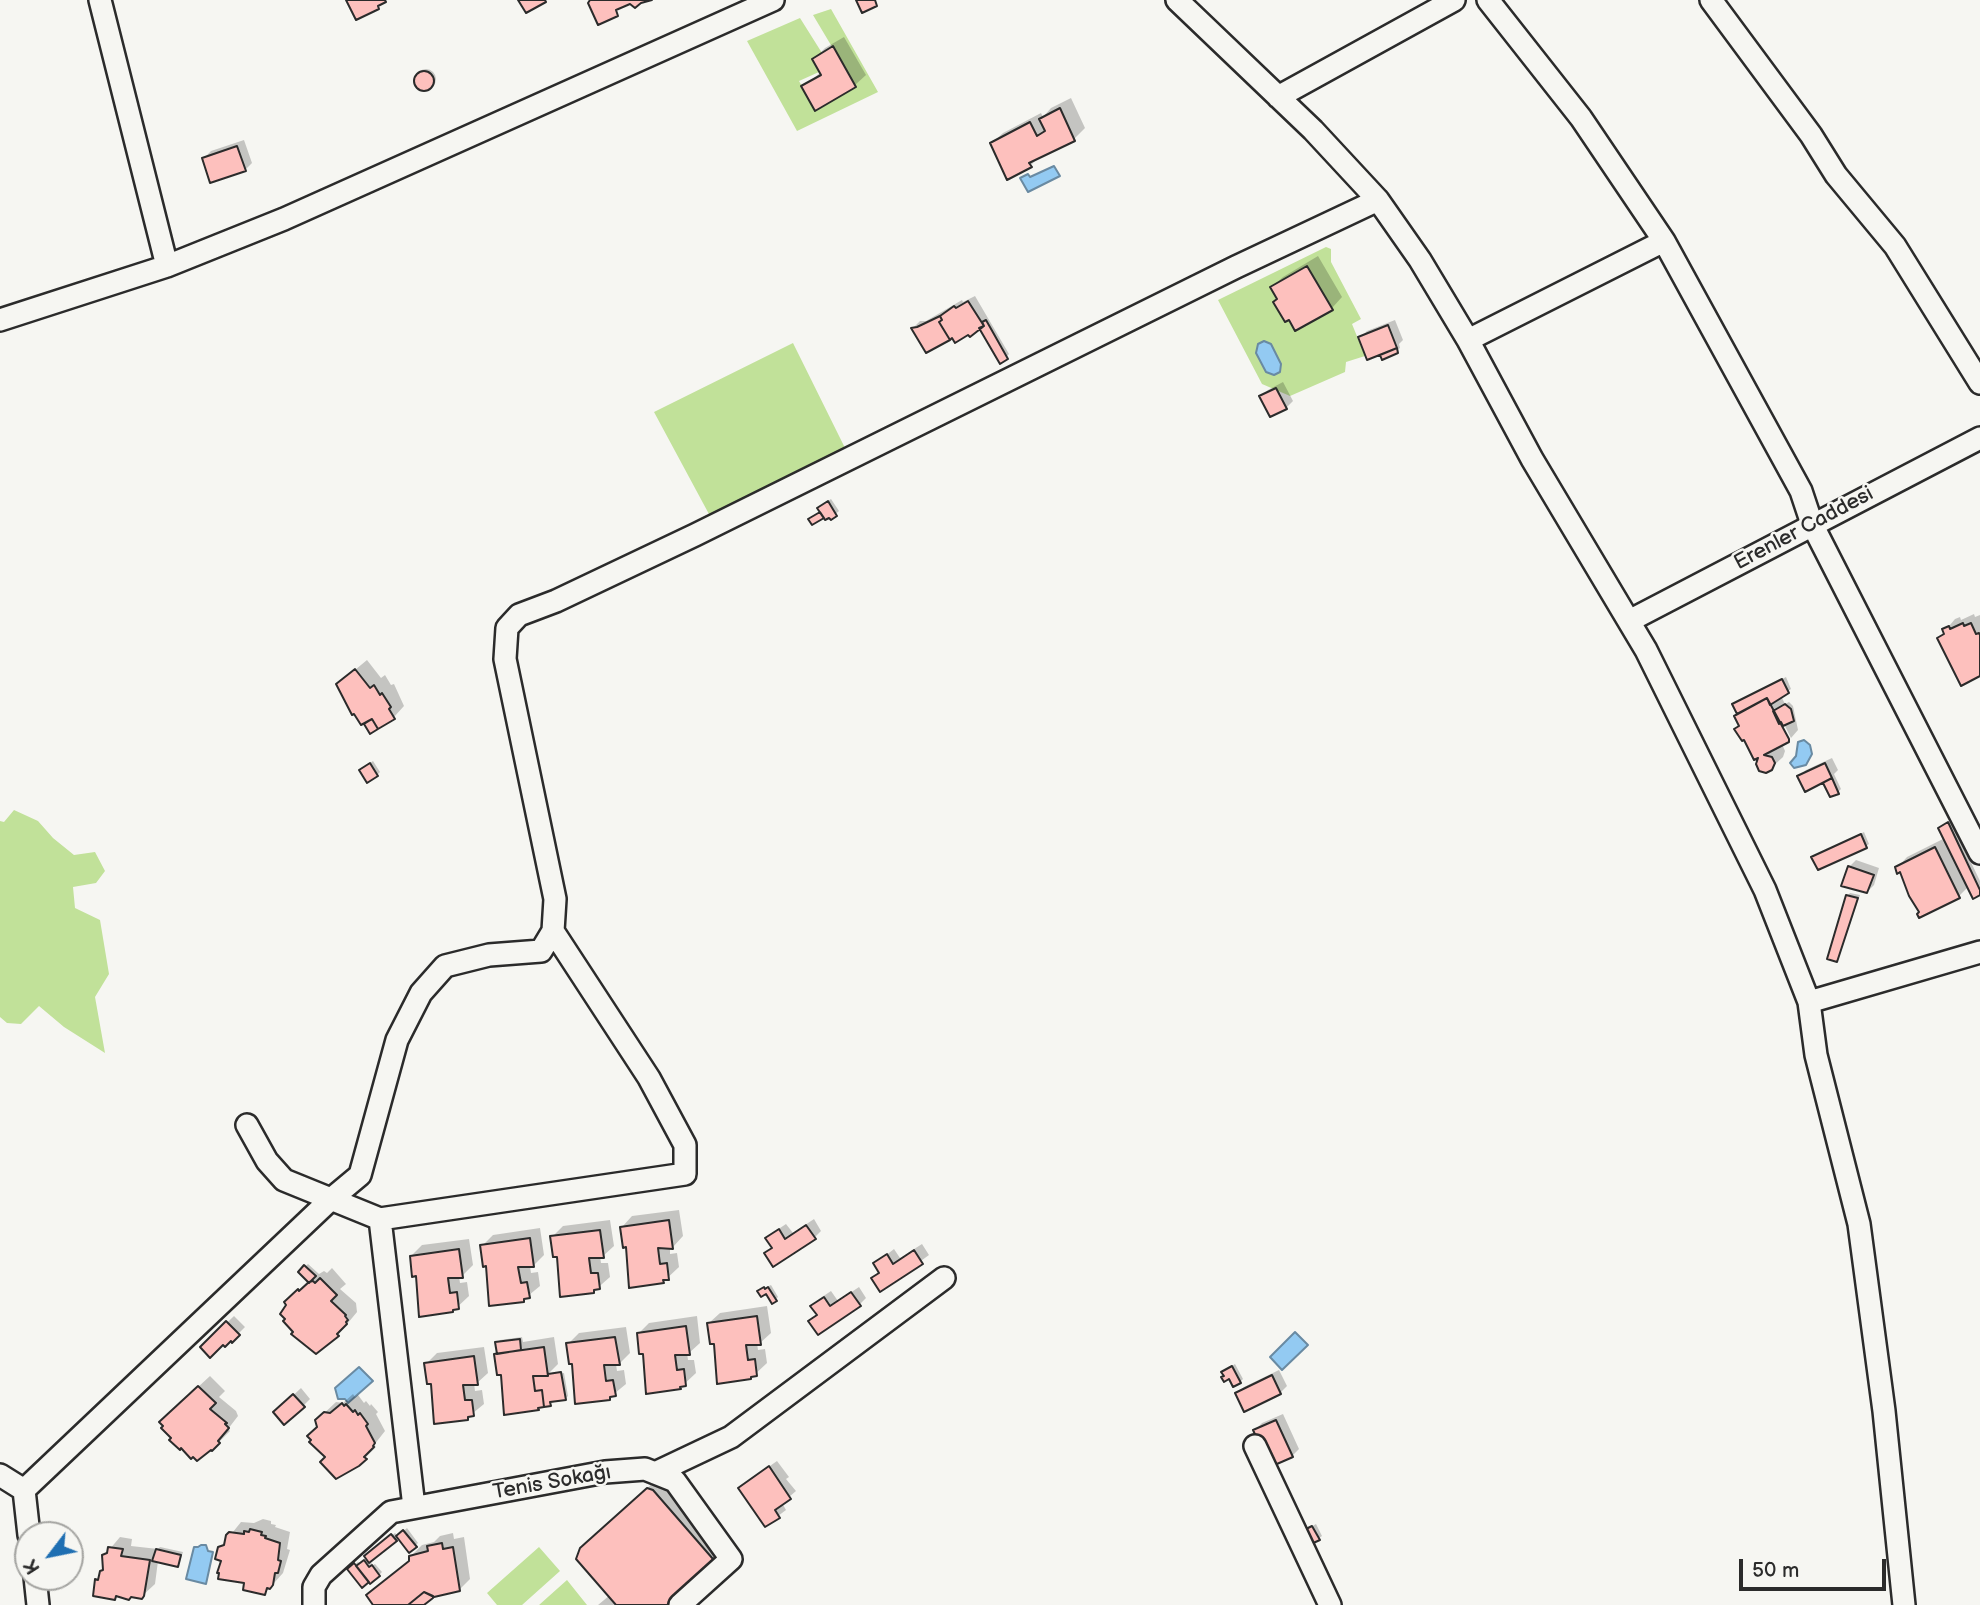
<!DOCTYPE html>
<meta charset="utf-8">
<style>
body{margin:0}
#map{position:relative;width:1980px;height:1605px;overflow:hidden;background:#f6f6f2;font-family:"Balsamiq Sans",sans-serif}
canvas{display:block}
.north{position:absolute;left:14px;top:1521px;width:70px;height:70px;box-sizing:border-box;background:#f6f6f2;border:2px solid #a5a5a2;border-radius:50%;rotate:238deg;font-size:19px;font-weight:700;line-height:28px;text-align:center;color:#2b2b2b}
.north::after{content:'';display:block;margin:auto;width:24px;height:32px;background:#1f6fb2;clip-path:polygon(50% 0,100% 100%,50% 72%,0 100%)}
.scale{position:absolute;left:1739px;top:1559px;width:147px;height:32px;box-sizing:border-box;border:4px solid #2b2b2b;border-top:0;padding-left:9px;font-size:21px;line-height:24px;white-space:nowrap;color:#2b2b2b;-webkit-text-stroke:5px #f6f6f2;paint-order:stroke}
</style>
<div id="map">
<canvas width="1980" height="1605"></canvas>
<div class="north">K</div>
<div class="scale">50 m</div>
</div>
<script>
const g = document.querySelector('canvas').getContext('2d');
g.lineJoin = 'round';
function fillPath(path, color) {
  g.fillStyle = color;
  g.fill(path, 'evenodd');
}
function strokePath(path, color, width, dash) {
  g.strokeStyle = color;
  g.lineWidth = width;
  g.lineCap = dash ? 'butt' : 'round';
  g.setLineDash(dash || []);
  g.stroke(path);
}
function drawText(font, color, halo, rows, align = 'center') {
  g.font = font + ' "Balsamiq Sans",sans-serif';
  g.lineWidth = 5;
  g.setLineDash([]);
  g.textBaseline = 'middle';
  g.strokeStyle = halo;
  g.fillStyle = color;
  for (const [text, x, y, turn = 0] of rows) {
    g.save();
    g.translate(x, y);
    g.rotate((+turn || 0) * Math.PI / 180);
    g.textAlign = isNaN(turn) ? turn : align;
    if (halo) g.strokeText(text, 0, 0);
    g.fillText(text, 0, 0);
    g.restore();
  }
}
fillPath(new Path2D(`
 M831 9 878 92 797 131 747 41 800 18 822 53 812 59 819 72 799 81 816 111 856 87 813 15Z
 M1326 247 1331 249V262L1361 319 1352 324 1365 356 1346 362 1345 372 1290 396 1262 384 1218 300Z
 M793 343 845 448 710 516 654 412Z
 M14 810 38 821 53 838 74 855 95 852 105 871 96 883 73 887 75 908 100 920 109 974 95 997 105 1053 64 1027 39 1006 21 1024 7 1023 0 1017V821L4 822Z
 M539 1547 560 1571 522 1605H497L487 1593Z
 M567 1580 587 1605H539Z`), '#c1e199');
const water = new Path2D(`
 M1054 166 1060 176 1028 192 1020 178 1028 174 1030 177Z
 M1264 341 1271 344 1281 364 1280 372 1274 375 1266 372 1256 353 1258 344Z
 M1804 740 1810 745 1812 754 1806 765 1794 768 1790 763 1796 756 1798 742Z
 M1295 1332 1308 1345 1282 1370 1270 1357Z
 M359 1367 373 1381 348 1403 345 1399H338L335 1388Z
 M201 1545H206L208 1551 213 1552 206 1584 186 1579 194 1547H198Z`);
fillPath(water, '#93caf2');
strokePath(water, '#698aa2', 2);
fillPath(new Path2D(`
 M844 37 866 75 855 85 803 87 821 72 814 59 825 48Z
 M416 79a10 10 0 1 1 20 0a10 10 0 1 1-20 0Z
 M1071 98 1085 128 1074 139 1040 156 1031 165 992 143 1003 133 1041 113 1043 117 1051 108Z
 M244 140 252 163 245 170 204 158 211 151Z
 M1318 256 1342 297 1332 308 1279 298 1272 287 1283 277Z
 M975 296 1009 354 1006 357 980 326 953 336 913 328 920 321H926L962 300 963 302Z
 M1395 320 1403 340 1399 344 1400 348 1383 358 1381 353 1360 338 1367 331Z
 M1283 382 1293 401 1286 408 1261 396 1268 390Z
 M831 499 839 511 831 518 821 511 822 505Z
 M1974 614 1975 617 1980 615V674L1939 638 1955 619 1960 617 1961 620Z
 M367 660 381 678 385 675 391 685 394 684 404 706 394 717 371 732 338 684Z
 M1786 677 1791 689 1781 696 1785 704 1789 702 1793 706 1798 730 1791 738 1784 724H1782V744L1785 751 1783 757 1771 768 1740 725 1739 713 1734 704Z
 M1832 758 1838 770 1834 774 1841 789 1838 792 1831 795 1825 783 1831 778 1799 776 1806 770Z
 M373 761 380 772 377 775 364 767Z
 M1951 821 1980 881V893L1969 886 1959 896 1921 912 1900 870 1897 868 1907 857 1945 838 1943 825Z
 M1864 832 1869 844 1866 846 1814 857Z
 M1856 860 1879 868 1874 885 1867 892 1849 867Z
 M1850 893 1860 895 1839 957 1836 960 1847 896Z
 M679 1210 683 1236 673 1247H670V1254L677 1253 679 1267 663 1282 628 1245 622 1227 632 1216Z
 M814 1219 821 1231 815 1237 766 1253 773 1246 768 1239 774 1232 786 1224 793 1233Z
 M610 1220 614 1246 603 1256H600L601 1263H608L610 1277 594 1291 558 1255 552 1237 563 1226Z
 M540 1228 544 1255 533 1266H530L531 1273 538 1272 540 1286 523 1300 488 1264 482 1246 493 1235Z
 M469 1239 473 1265 462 1276H459L460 1283 467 1282 469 1296 453 1311 418 1274 411 1256 422 1245Z
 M922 1244 929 1255 881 1290V1271L875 1264 894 1249 900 1258Z
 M308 1264 319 1274 324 1271 327 1273 332 1268 346 1284 340 1289 356 1303 357 1312 338 1335 286 1302 309 1280 300 1272Z
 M771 1285 778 1297 776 1299 762 1289Z
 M859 1287 866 1298 859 1305 811 1321 818 1314 812 1306 819 1299 831 1291 838 1301Z
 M767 1306 771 1333 760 1343H757L758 1350 765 1349 767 1363 751 1378 715 1342 709 1323 720 1313Z
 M234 1316 245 1327 232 1340 202 1347Z
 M697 1316 700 1343 689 1353H687L688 1360H694L696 1373 680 1388 645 1352 638 1334 649 1323Z
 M626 1327 630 1353 619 1364H616L617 1371 624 1370 626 1384 609 1398 574 1362 568 1344 579 1333Z
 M522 1337 523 1342 554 1337 558 1364 546 1376 564 1373 568 1396 565 1399 541 1406 538 1409 503 1373 497 1343 500 1340Z
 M484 1347 488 1373 477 1383H474L475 1391 482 1390 484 1404 467 1418 432 1382 426 1364 437 1353Z
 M1235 1364 1243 1379 1240 1382 1223 1372Z
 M1279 1370 1287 1386 1280 1393 1237 1394 1244 1387Z
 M210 1376 225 1391 219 1397 236 1411 238 1416 228 1429 230 1431 219 1442 200 1458 192 1457 172 1411Z
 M301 1388 310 1399 303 1406H282Z
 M353 1394 355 1397 358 1395 364 1403 366 1401 370 1406 371 1404 378 1412 376 1414 385 1431 374 1445 376 1447 366 1457 336 1476 317 1420 336 1402 343 1403Z
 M1283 1414 1299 1449 1292 1456 1255 1430 1262 1423Z
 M777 1461 789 1477 786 1479 796 1491 782 1503 786 1510 766 1525 747 1482Z
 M663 1474 727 1548 664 1605H598L610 1595 597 1533Z
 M263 1519 271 1521V1524L276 1525 275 1527 290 1532 287 1549 290 1550 283 1573 265 1593 246 1581 223 1560 220 1548 241 1522 254 1523Z
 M1316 1524 1322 1536 1319 1538 1309 1528Z
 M407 1528 418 1543 409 1550 399 1537 369 1560 373 1565 375 1564 382 1572 379 1575 349 1569 358 1562 360 1564 368 1558 369 1553 395 1533 398 1536Z
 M453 1533 454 1539 464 1537 470 1579 459 1590 433 1595 421 1605H375L368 1595 379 1585 411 1560V1556L422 1545 434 1542 440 1536Z
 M120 1537 132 1539 131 1546 158 1549 160 1547 183 1552 180 1562 177 1565 158 1561 155 1584 141 1597 118 1595 114 1598 97 1580 104 1569V1556Z`), '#0003');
const building = new Path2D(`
 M346 0H385L386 2 378 6 379 9 356 20Z
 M518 0H545L546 2 526 13Z
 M590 0H652L641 3 635 8 630 4 616 10 618 16 598 25 588 3Z
 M856 0H875L877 6 862 13Z
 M833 46 856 87 815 111 801 86 821 75 812 59Z
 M414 81a10 10 0 1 1 20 0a10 10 0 1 1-20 0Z
 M1060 108 1075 141 1029 163 1032 167 1007 180 990 143 1030 122 1037 136 1045 131 1039 119Z
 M237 146 246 171 210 183 202 158Z
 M1307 266 1333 310 1295 331 1289 320 1285 322 1273 302 1277 299 1270 287Z
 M968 301 984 326 970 337 968 335 955 343 952 338 950 340 939 322 942 320 940 316 954 306 956 308Z
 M940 316 942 320 939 322 950 340 926 353 911 328 917 327Z
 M986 320 1008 359 1000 364 979 328 984 326 982 322Z
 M1388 325 1397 348 1367 360 1358 337Z
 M1397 348 1398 353 1382 360 1380 355Z
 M1276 388 1287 409 1270 417 1259 396Z
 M828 501 837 516 831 520 829 518 825 520 817 508Z
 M820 512 824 518 812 525 808 519Z
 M1963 623 1964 626 1971 623 1976 634 1979 633 1980 635V676L1961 686 1937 638 1944 634 1942 629 1949 626 1950 629Z
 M355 669 370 688 374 685 380 695 382 693 391 707 389 709 395 719 378 729 372 719 361 725 354 714 352 715 336 684Z
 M1782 679 1789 693 1770 705 1767 698 1737 714 1732 704Z
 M1767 698 1789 739V742L1764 755 1772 757 1775 763 1772 770 1766 773 1759 771 1756 764 1758 758 1754 760 1744 740 1742 741 1734 729 1739 726 1734 716Z
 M1785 704 1791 709 1794 721 1783 726 1781 722 1779 724 1773 711Z
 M372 719 378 729 370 734 364 724Z
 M370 763 378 776 367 783 359 770Z
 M1825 763 1832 778 1805 792 1797 776Z
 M1832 778 1839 794 1830 797 1823 783Z
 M1948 822 1980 890V895L1973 899 1938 828Z
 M1861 834 1867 848 1818 870 1811 857Z
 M1935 847 1960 898 1919 918 1917 914 1919 912 1909 896 1900 872 1897 874 1895 867Z
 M1848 866 1874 875 1867 893 1841 886Z
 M1846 895 1858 898 1837 962 1827 959Z
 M669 1220 673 1249 658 1248 660 1264 667 1263 669 1280H663L664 1283 629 1288 626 1247 623 1248 620 1227Z
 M806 1225 816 1239 773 1267 764 1253 772 1248 765 1238 779 1229 785 1239Z
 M600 1230 604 1258H589L591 1273H598L600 1289 594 1290V1293L560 1297 557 1257H553L550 1236Z
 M530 1238 534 1267H518L521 1283 527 1282 530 1298 524 1299V1302L489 1306 486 1266 483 1267 480 1245Z
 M459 1249 463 1278H448L450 1293 457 1292 459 1309 453 1310V1312L419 1317 416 1276 412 1277 410 1256Z
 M914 1250 923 1264 880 1292 871 1278 879 1273 873 1263 887 1254 893 1264Z
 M304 1265 316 1276 309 1283 298 1272Z
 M320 1278 337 1295 331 1301 346 1315 345 1316 348 1320 346 1322 347 1324 337 1334 339 1336 316 1354 291 1334 293 1332 283 1321 285 1319 280 1314 286 1305 284 1302 298 1289 299 1291 309 1282 313 1281 315 1283Z
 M764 1287 765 1289 768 1287 777 1301 772 1304 766 1294 761 1297 757 1291Z
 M851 1292 861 1306 818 1335 808 1321 817 1315 810 1306 824 1297 830 1306Z
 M757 1316 761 1345H746L748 1360 755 1359 757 1376 751 1377V1379L717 1384 714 1344H710L707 1323Z
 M226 1321 240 1335 232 1343 231 1341 225 1347 223 1345 210 1358 200 1347Z
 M686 1326 690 1355H675L677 1370 684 1369 686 1386 680 1387 681 1389 646 1394 643 1354H639L637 1333Z
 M615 1337 620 1365H604L606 1381 613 1380 616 1396 610 1397V1400L575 1404 572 1364H569L566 1343Z
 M520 1339 521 1350 497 1354 495 1342Z
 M544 1347 548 1376H533L535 1391 542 1390 544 1407 538 1408 539 1410 504 1415 501 1375H497L494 1354Z
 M474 1356 478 1385H463L465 1400H472L474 1416 468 1417V1420L434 1424 431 1384H427L424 1363Z
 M1232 1366 1241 1383 1233 1387 1229 1379 1224 1382 1221 1377 1224 1376 1221 1372Z
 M561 1372 566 1400 550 1402 551 1406 544 1407 542 1390 535 1391 533 1376H548V1374Z
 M1272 1375 1281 1394 1244 1412 1235 1393Z
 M198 1386 216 1403 210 1409 227 1423 225 1424 229 1428 218 1441 220 1443 212 1451 211 1450 197 1461 193 1457 191 1459 181 1448 180 1450 169 1440 171 1438 161 1428 163 1426 159 1422Z
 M293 1394 305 1407 284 1425 273 1412Z
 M342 1403 344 1406 346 1404 353 1412 355 1410 358 1415 360 1413 368 1424 366 1426 375 1443 373 1446 374 1447 364 1457 367 1459 359 1466 336 1479 320 1462 325 1457 309 1442 311 1440 307 1436 317 1427 315 1420 324 1412 330 1413Z
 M1276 1420 1293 1457 1270 1467 1253 1430Z
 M769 1466 791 1499 775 1510 780 1518 765 1527 738 1488Z
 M647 1488 653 1490 713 1559 714 1565 667 1605H616L576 1559 580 1548Z
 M1312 1526 1320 1540 1311 1544 1304 1530Z
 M250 1529 262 1532 261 1535 266 1536 265 1538 280 1543 278 1560 281 1561 278 1573H275L273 1585 270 1589 267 1588 265 1595 243 1590 244 1583 218 1579 219 1573H217L221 1561 215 1559 218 1547 224 1545 226 1535 229 1532 244 1534V1531L249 1532Z
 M403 1530 417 1547 409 1553 396 1536Z
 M391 1534 397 1541 369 1563 364 1556Z
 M442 1543 443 1549 453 1547 460 1591 434 1597 424 1592 408 1605H373L366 1595 409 1561V1556L428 1551 427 1546Z
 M108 1547 123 1549 121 1556 150 1560 144 1596 142 1599 131 1597 129 1600 116 1596 115 1600 93 1596 95 1579 98 1580 100 1571 103 1570 102 1555 107 1553Z
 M156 1549 181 1555 178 1567 152 1561Z
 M364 1560 369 1567 372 1565 380 1576 370 1584 356 1566Z
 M354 1563 369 1582 362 1588 347 1569Z
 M424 1592 433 1596V1598L424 1605H408Z`);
fillPath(building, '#fdc0bd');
strokePath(building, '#2b2b2b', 2);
const street = new Path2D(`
 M100 0 167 266
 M1177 0 1313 130 1378 200 1420 260 1468 340 1532 459 1646 650 1765 890 1809 1002 1816 1055 1859 1224 1884 1411 1904 1605
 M1488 0 1581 118 1664 241 1801 491 1812 524 1980 853
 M1711 0 1811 135 1836 175 1895 246 1980 383
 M1278 97 1454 0
 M0 320 167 266 284 219 773 0
 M1468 340 1664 241
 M1629 621 1980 438
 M1809 1002 1980 952
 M247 1125 267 1161 284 1180 380 1219 685 1174V1145L649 1078 553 931 555 899 505 659 507 628 519 615 556 601 695 535 1236 267 1378 200
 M380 1219 414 1507
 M1255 1446 1330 1605
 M655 1473 731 1437 944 1278
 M0 1475 24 1490
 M24 1490 330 1200 360 1175 397 1040 421 993 445 966 489 955 541 951 553 931
 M24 1490 29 1535
 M35 1577 38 1605
 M314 1605V1587L321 1575 391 1512 605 1472 645 1469 675 1481 731 1559 680 1605`);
strokePath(street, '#2b2b2b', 26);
strokePath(street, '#f6f6f2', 21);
drawText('21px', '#2b2b2b', '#f6f6f2', [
 ["Erenler Caddesi",1804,529,-28],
 ["Tenis Sokağı",552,1483,-10]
]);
</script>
